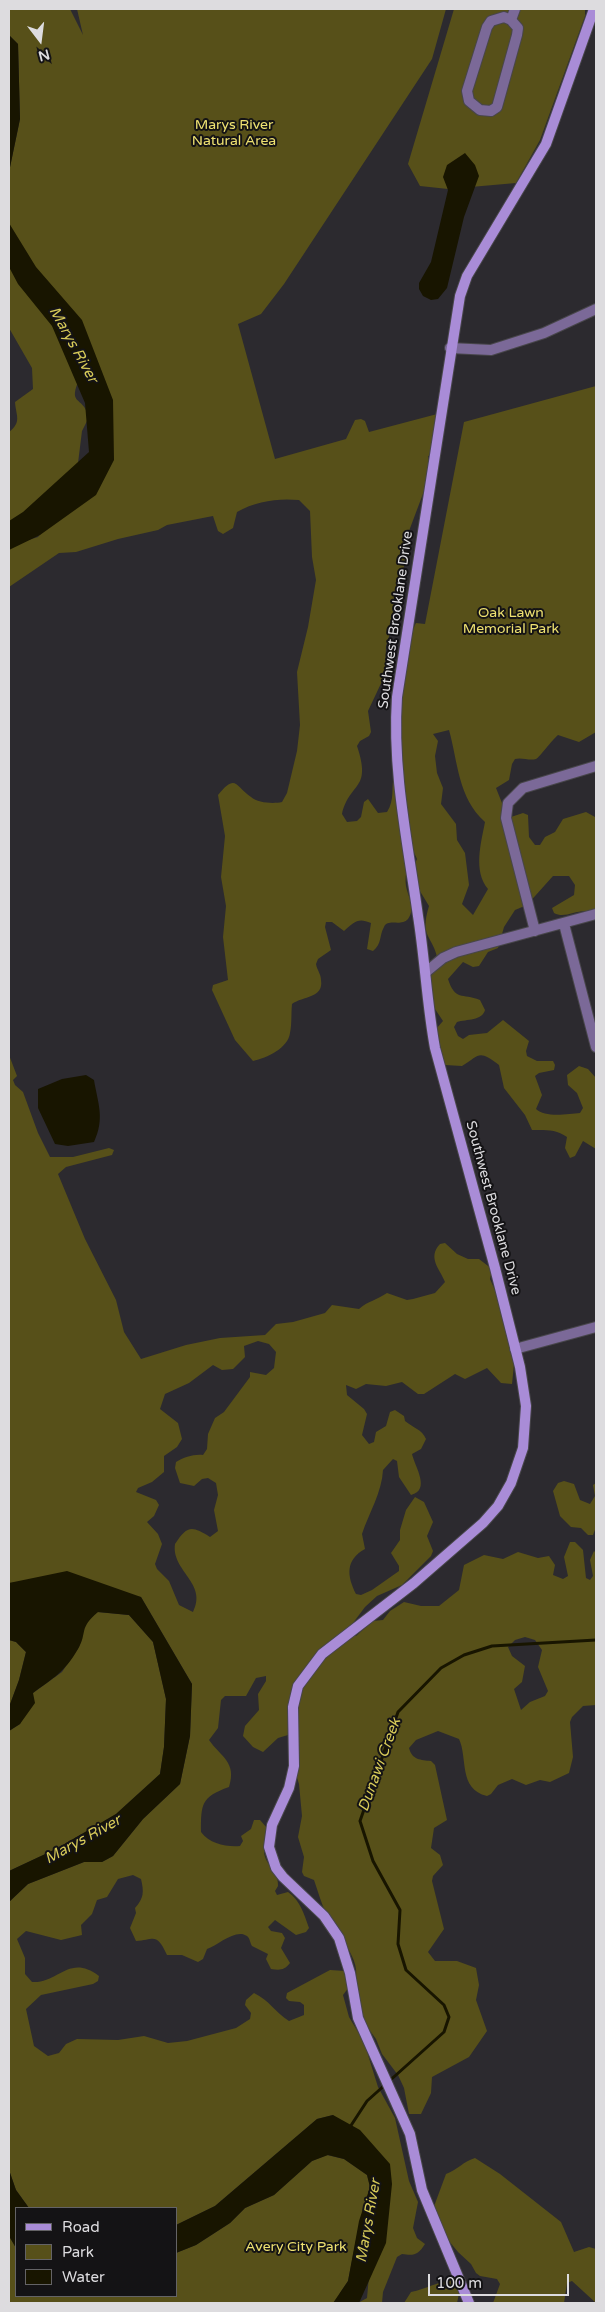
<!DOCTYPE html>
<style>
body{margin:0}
#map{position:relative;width:605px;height:2312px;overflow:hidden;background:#2c2a2f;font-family:"Varela Round",sans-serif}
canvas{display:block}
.frame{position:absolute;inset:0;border:10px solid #dddcdf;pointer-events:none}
.legend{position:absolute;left:15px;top:2207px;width:162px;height:90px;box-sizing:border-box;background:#141315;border:1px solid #646366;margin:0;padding:6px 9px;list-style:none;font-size:15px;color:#dddcdf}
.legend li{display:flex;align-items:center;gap:10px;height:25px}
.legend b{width:25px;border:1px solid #646366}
.north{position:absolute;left:15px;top:15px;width:50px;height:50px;-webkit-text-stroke:4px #141315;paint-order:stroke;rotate:165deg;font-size:14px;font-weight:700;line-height:20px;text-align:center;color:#dddcdf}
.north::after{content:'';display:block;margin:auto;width:18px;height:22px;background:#dddcdf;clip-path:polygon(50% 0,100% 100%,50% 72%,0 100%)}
.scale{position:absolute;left:428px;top:2274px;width:141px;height:22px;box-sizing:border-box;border:2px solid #dddcdf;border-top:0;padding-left:6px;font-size:15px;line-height:18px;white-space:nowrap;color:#dddcdf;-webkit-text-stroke:4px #141315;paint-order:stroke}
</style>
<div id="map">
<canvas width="605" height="2312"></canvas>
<div class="frame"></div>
<ul class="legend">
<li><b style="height:6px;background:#a98cd7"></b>Road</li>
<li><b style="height:14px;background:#575019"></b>Park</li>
<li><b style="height:14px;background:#181500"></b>Water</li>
</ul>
<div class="north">N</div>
<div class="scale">100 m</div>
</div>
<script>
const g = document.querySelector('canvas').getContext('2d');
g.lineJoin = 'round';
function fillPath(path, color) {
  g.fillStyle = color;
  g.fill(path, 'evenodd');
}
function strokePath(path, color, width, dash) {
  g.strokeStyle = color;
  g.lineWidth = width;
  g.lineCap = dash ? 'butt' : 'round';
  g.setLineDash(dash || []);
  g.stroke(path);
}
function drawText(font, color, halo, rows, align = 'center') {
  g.font = font + ' "Varela Round",sans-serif';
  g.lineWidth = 4;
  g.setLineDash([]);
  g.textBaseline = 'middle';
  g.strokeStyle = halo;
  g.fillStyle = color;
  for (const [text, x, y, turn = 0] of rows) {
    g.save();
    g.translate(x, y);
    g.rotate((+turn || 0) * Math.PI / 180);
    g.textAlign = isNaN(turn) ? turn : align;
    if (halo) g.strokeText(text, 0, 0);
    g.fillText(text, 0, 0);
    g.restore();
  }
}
fillPath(new Path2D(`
 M9 9H70L83 35 77 9H446L432 59 284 284 261 314 238 324 275 459 346 439 355 420 361 419 365 421 369 432 441 413 432 455 428 456 429 464 424 491 406 539 405 563 399 584 397 611 386 646 385 675 368 711 371 732 369 736 360 741 357 746C372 791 350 781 342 814L347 822 357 821 361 817 364 802 368 799 378 813 387 812C395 800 391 787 394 774 396 768 401 764 402 757 403 746 399 737 398 726 397 712 409 634 416 623L425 624 464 422 596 386V732L579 742 558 735C551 741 540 757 536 759 529 761 522 757 515 759L512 764 509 780 496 788 508 818 523 813 528 815 529 837 535 845H540L545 837 555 832 563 819 586 812 595 817 596 913C578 906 567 920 554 913L552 908 574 895 575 885 569 876H553L527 905 515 910 504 927 498 948 488 952 479 966 473 967 463 962 448 979C455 1001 462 993 480 1000L485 1010C482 1021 467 1019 457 1022L454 1027 458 1036 463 1039 469 1035 487 1033 503 1020 529 1041 526 1051 527 1056 537 1061H553L555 1065 554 1070 539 1073 535 1076 542 1095 536 1109C545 1118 568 1114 580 1113L583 1108 577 1093 568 1085 567 1075 579 1066 588 1069 596 1078V1149L583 1141 575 1156 570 1158 565 1148 567 1137C556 1129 545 1130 532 1130L525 1115 504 1088 499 1065C478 1049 480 1055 462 1066L445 1065 436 1029 443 1021 431 1003 425 974 438 961C433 934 419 939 429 906L412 878 413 868 417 859 412 848C410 859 404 874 406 886 408 897 416 908 408 919 401 927 388 918 384 927 379 936 382 944 373 951L367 949 371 923C358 917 354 922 344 931L332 922H326L325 927 331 950 318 959 316 964C317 970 321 974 321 980 324 998 303 996 292 1004 291 1014 292 1024 290 1033 288 1048 267 1058 253 1061L235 1040 212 990 213 985 228 980 223 937 226 906 221 877 225 836 218 795C236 773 235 786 251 797 258 803 273 804 282 802L287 793 297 751 300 725 297 672 308 627 316 580 312 557 310 511 299 500C278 498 256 501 237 512L233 528 223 534 218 531 213 516 167 525 158 530 118 539 76 552 59 553 9 587V546L38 537 85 480 99 405 9 248V172L20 119 18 44 9 35ZM449 730C458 762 458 798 485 822 481 843 473 871 488 889L473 915 462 904 469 885 465 853 457 840 456 824 441 804 443 788 437 773 435 756 438 741 433 734Z
 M454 9H585V16L540 140 516 183 448 189 420 186 408 164Z
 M9 263 38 299 80 377C67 407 82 394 89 417L82 431 78 463 9 539V432C22 422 16 416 15 402L33 389 32 368 9 328Z
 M9 1055 17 1076 13 1080 15 1085 23 1092 38 1133 50 1157H73L109 1148 114 1150 112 1155 66 1167 58 1174 85 1239 116 1300 124 1332 141 1359 186 1345 220 1338 265 1335 276 1324 293 1322 325 1313 332 1305 359 1309C368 1301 377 1300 387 1293L407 1300 413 1299 435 1293 445 1282C440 1269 427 1258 440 1244L445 1243 457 1254 468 1259H479L492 1269 490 1279 501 1304 514 1364 512 1384 501 1383 487 1368 465 1379 455 1374 424 1394H418L402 1382 386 1386 366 1384 356 1389 346 1385 347 1395 364 1409 367 1414 362 1435 369 1444 374 1442 376 1432 386 1426 390 1412 395 1410 404 1416 405 1421C413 1428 422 1429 426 1439L421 1449 412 1454C415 1467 431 1490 411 1495L399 1477 397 1461 393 1459 383 1470C382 1492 369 1513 362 1534L365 1549C345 1560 347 1576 356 1594L361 1595 372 1590 399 1571V1566L391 1553 400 1540V1530L406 1510 415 1497 424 1502 433 1522 427 1536 433 1551 431 1556 402 1585 377 1596 365 1607 347 1631 350 1635 356 1636 373 1621 383 1620 390 1611 404 1602 421 1606H439L459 1590 464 1565 484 1555 503 1559 518 1552 538 1558 549 1556 555 1565 553 1575 563 1579 568 1576 564 1557 570 1542H575L583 1550 586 1578 590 1580 593 1576 590 1560 594 1551 596 1553V1705L583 1706 572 1717 570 1722 573 1757 569 1773 550 1782 540 1780 526 1785 512 1779 498 1785 491 1794 487 1796C458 1789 468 1758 459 1739L438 1731 416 1740 409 1748C412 1760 421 1760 431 1761L435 1765 447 1820 434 1828 431 1848 440 1855 443 1865 433 1876 432 1881 444 1929 428 1952 435 1961H457L476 1968 479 1985 476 2000 487 2031 469 2057 432 2077 431 2093 421 2114H409L404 2088 398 2075 382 2054 376 2039 363 2021 354 1983C365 1961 334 1932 326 1913 321 1903 318 1891 314 1880L304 1876 302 1872 304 1857 298 1837 302 1816 299 1784 294 1768 292 1737 288 1735 278 1738 263 1752 253 1747 243 1736 245 1726 259 1710 258 1694 266 1681V1676L256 1678 246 1696H225L221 1700 218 1728 209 1740C221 1757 237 1762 229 1787 201 1797 201 1804 201 1832 210 1844 226 1847 240 1846L243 1841 241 1836 251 1829 254 1820H260L267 1828 268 1849 264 1852C265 1865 279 1872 278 1886L275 1891 277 1895 288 1892C300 1900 304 1914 309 1928L306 1932 296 1935 275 1920 268 1927 271 1931 282 1933 285 1938 281 1948 290 1963C284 1971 279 1970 271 1969L266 1959 268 1954 252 1946C250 1943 250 1938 247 1936 236 1928 218 1945 207 1949L203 1959 198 1962 182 1955H167C156 1932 155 1940 136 1941L130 1928 136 1913 135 1908C144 1898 144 1892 141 1879L133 1875 118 1879 107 1897 97 1900 92 1914 81 1925 82 1935 61 1940 26 1931 17 1939 25 1958V1974L32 1982C58 1984 69 1953 99 1976L98 1981 93 1984 41 1995 26 2009 34 2046 48 2056 59 2053 66 2044 77 2039 118 2040 144 2036 168 2043 187 2041 236 2028 250 2019 251 2013 245 2005 246 2000 254 1993C269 2000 276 2013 289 2021L304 2015V2005L300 2002 289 2001 286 1998 287 1993 330 1970 345 1971 349 1987 343 1995 349 2017 364 2042 378 2087 395 2118 409 2181 418 2202 413 2228 417 2238 425 2244C418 2255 414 2256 402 2254L397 2257 383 2292 382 2303H358L367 2298 377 2187 333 2115 317 2119 215 2206 176 2225V2208H29L16 2190 9 2170V1902L28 1884 84 1862H102L113 1856 143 1819 180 1784 190 1736 192 1684 141 1597 22 1582 9 1583ZM258 1341 269 1344 276 1352 274 1368 266 1375 250 1372V1377L224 1412 215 1418 208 1434 207 1449 203 1455C194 1454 184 1457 176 1462L175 1468 180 1483 194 1486 202 1479 208 1478 216 1483 218 1495 214 1510 218 1531 210 1537C191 1525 187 1526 175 1544 171 1571 208 1583 193 1612L179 1605 169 1581 157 1569 155 1564 162 1544 158 1534 147 1522 154 1516 159 1505 156 1500 136 1492 138 1488 152 1482 164 1472V1456L177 1447 182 1439 178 1423 160 1409 165 1394 189 1383 213 1365 222 1370 233 1369 245 1357 244 1346ZM525 1637 535 1640 542 1650 538 1667 548 1691 545 1696 530 1702 521 1710 514 1689 522 1682 525 1666 512 1656 508 1647 515 1640Z
 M564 1481 574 1484 580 1500 590 1504 595 1496 593 1485 596 1483V1527L593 1535H588L581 1528 571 1527 560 1516 553 1491 558 1483Z
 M97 1612 129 1615 153 1642 166 1699 164 1747 160 1774 116 1814 56 1849 9 1871V1731L20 1724 33 1693 62 1672 79 1647 85 1623Z
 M9 1640 16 1642 26 1652 19 1680 9 1707Z
 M327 2155 344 2159 367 2175 370 2187 356 2240 348 2281 340 2293 338 2303H9V2236L16 2248V2296H176V2253L196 2245 230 2223 245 2208 274 2195 312 2161Z
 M475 2158 500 2174 561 2222 574 2252 589 2247 596 2249V2303L572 2281 567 2283 564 2303H493L500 2284 497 2279 480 2276 476 2273 471 2264 458 2252 444 2235 433 2209 446 2174C457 2170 464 2161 475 2158Z
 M453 2280 460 2289 457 2303H404L411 2292C426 2289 439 2281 453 2280Z`), '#575019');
fillPath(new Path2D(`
 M9 35 18 44 20 119 9 172Z
 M465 153 475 165 479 176 464 217 447 288 438 299 431 300 423 296 419 289V283L431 262 448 190 443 177 447 165Z
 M9 223 36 267 82 320 113 400 114 460 96 495 40 535 9 550V521L23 512 89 452 85 403 52 326 18 284 9 267Z
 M86 1075 94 1080C98 1104 105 1118 94 1142L68 1146 55 1144 38 1108V1089L62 1079Z
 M67 1571 141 1597 192 1684 190 1736 180 1784 143 1819 113 1856 102 1862H84L28 1884 9 1902V1871L56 1849 116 1814 160 1774 164 1747 166 1699 153 1642 129 1615 98 1612C78 1629 88 1632 78 1649 64 1673 53 1678 33 1693L35 1703 20 1724 9 1731V1707L19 1680 26 1652 16 1642 9 1640V1583Z
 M333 2115 360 2130 390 2164 392 2184 386 2243 359 2303H333L348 2281 359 2221 370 2187 367 2175 344 2159 328 2155 312 2161 274 2195 245 2208 230 2223 196 2245 176 2253V2225L215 2206 317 2119Z
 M9 2170 16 2190 29 2208H16V2248L9 2236Z`), '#181500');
strokePath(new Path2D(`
 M351 2129 350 2127 367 2101 444 2032 449 2017 444 2005 406 1970 398 1944 400 1910 373 1861 360 1821 398 1712 441 1668 464 1655 492 1646 596 1640`), '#181500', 3);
const street = new Path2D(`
 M504 17 511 20 518 28 517 35 497 107 491 111 480 110 469 101 467 91 487 27 491 21Z
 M511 20 515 9
 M450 348 491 350 544 333 596 309
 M564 924 596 1047
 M535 931 506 818 508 803 523 788 596 766
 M426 972 443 958 456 952 596 914
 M515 1349 596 1327`);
const secondary = new Path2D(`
 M469 2303 422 2190 410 2134 358 2018 350 1973 339 1938 324 1916 283 1877 276 1868 269 1847 272 1825 289 1788 294 1766 293 1707 298 1686 322 1654 414 1583 483 1523 498 1506 511 1483 523 1448 526 1406 520 1367 495 1268 435 1048C427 1005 425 960 418 916 408 844 392 771 397 697L460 296 467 276 546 144 594 9`);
strokePath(street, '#48464b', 12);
strokePath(secondary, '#48464b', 12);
strokePath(street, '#7b6998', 10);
strokePath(secondary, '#a98cd7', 10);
drawText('14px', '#efe271', '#141315', [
 ["Marys River",234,125],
 ["Natural Area",234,141],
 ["Oak Lawn",511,613],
 ["Memorial Park",511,629],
 ["Avery City Park",296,2247]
]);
drawText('14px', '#dddcdf', '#141315', [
 ["Southwest Brooklane Drive",396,620,-82],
 ["Southwest Brooklane Drive",493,1208,75]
]);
drawText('italic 15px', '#d7ca58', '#141315', [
 ["Marys River",73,345,61],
 ["Dunawi Creek",380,1765,-70],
 ["Marys River",83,1840,-29],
 ["Marys River",369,2221,-80]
]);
</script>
